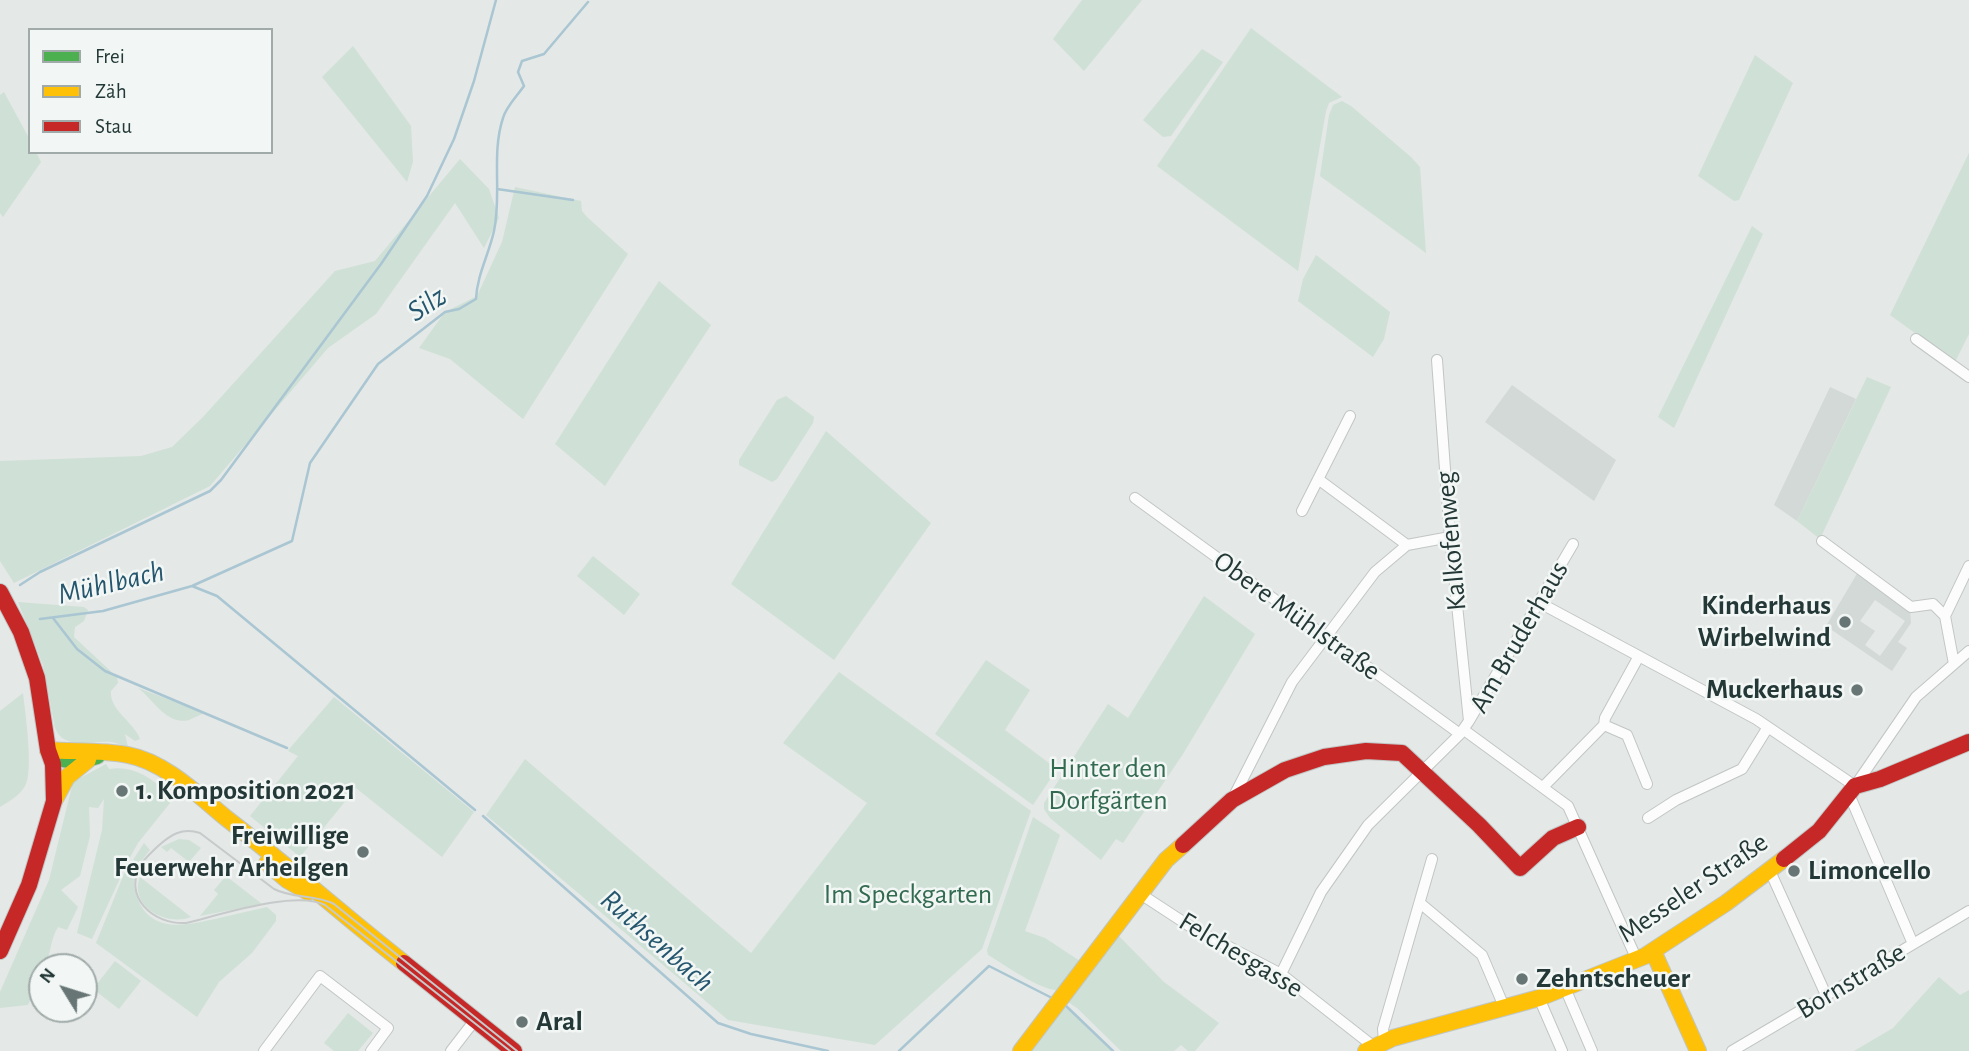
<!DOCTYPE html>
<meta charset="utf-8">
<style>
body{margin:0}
#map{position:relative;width:1969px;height:1051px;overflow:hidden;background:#e4e8e7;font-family:"Alegreya Sans",sans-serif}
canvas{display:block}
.legend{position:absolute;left:28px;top:28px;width:245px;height:126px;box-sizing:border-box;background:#f2f7f5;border:2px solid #a0aba9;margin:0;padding:9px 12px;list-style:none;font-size:21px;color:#243937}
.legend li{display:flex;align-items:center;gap:14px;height:35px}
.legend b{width:35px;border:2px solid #a0aba9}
.north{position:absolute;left:28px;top:953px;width:70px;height:70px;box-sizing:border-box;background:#f2f7f5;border:2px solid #a0aba9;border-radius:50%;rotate:308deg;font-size:19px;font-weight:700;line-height:28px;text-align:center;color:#243937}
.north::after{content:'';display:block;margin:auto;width:24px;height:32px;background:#677675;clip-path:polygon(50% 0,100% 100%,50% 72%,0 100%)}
</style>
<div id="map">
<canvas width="1969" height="1051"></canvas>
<ul class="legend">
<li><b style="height:9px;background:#4caf50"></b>Frei</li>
<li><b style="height:9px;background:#ffc107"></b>Zäh</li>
<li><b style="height:9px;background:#c62828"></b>Stau</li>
</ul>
<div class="north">N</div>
</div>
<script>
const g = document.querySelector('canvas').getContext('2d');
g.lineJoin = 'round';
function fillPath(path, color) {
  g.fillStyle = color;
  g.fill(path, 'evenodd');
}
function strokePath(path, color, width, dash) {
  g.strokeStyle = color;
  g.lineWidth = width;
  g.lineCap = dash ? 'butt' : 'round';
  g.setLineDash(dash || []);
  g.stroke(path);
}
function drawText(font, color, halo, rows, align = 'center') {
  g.font = font + ' "Alegreya Sans",sans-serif';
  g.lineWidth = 5;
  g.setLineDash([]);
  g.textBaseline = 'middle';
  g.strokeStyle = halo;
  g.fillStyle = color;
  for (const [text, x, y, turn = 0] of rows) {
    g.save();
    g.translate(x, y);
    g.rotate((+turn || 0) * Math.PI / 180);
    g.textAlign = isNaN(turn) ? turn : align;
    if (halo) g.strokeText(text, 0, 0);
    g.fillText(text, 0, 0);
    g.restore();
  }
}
fillPath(new Path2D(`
 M1512 385 1616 460 1594 501 1485 422Z
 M1830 387 1856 399 1797 521 1774 505Z
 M1858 572 1910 610 1911 623 1898 642 1907 648 1892 671 1826 626ZM1875 600 1905 621 1880 656 1865 645 1875 631 1860 621Z`), '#d2d9d7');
fillPath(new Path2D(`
 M1082 0H1142L1084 71 1053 39Z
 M1251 28 1342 97 1329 103 1326 111 1298 271 1157 166Z
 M353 46 411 126 413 162 407 182 322 77Z
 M1202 49 1223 62 1171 136 1163 137 1143 120Z
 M1755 55 1793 83 1739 200 1734 201 1698 176Z
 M4 92 30 140V152H36L41 162 3 217 0 213V95Z
 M1342 101 1351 106 1411 157 1420 167 1426 253 1320 176 1329 115 1333 105Z
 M1969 153V334L1955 362 1890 315Z
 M460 159 489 189 499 218 484 248 455 203 376 314 328 348 210 486 14 583 0 561V461L141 456 172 447 203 417 335 271 375 261Z
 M515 187 581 201 582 211 587 217 628 254 523 419 450 359 419 348 445 312 477 296 502 242Z
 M1752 226 1763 234 1674 428 1658 417Z
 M1316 255 1390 312 1384 339 1373 357 1298 301 1303 279Z
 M659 281 711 325 605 486 555 444Z
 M1867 377 1891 387 1820 539 1797 521Z
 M786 396 814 417 813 423 777 479 772 482 739 465V460L777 400Z
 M826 431 931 523 834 660 731 584Z
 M593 556 640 594 624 615 577 576Z
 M1204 596 1255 634 1183 754 1123 843 1116 839 1101 860 1050 818 1044 809V803L1108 704 1128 718Z
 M18 602 84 607 88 610 84 621 75 627 74 637 117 677 118 683 111 691C109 710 134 722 140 739L135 741 125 734 128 747C123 745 117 743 111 742 92 740 64 751 55 728L43 665Z
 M986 660 1030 690 1005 730 1057 769 1033 805 935 734Z
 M839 672 1031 811 982 949 875 1045 728 1020 486 815 525 759 751 953 867 803 783 743Z
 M138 688 205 713C199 715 194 718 189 720 167 726 153 699 138 688Z
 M23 693C25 712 34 771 25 786 19 796 10 801 0 807V711Z
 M334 697 474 812 442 857 356 788 300 857 250 816 298 756 288 751 290 748Z
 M106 764 109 769C130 765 151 776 165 792L166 799 170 803 138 843 128 861 92 939 77 933 102 830 104 799 98 808 89 807 90 836 80 876 61 890 78 907 67 930 58 927C50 940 51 953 45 967H42V973L28 1005 0 1008V992L49 880 73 782Z
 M1033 817 1060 835 1025 931 1045 938 1080 961 1059 990C1042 992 1004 964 988 955L987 950Z
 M179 839 189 840 201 848 189 862 171 848 167 852 161 847Z
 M144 843 150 850C139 863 131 877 136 894 149 936 187 925 219 918 235 914 251 911 267 907L276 915V921L252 953 219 982 197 1017 96 943 124 874Z
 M226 876 262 904 200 916 218 894 214 890Z
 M140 877 191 917C167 927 128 906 140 877Z
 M1116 933 1164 982 1219 1023 1195 1051H1188L1181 1045 1174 1051H1121L1077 1008 1065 1000Z
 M115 961 141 981 119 1009 93 989Z
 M1939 977 1960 995 1969 990V1051H1854L1893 1028Z
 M1062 1005 1076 1014 1112 1051H1027Z
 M348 1013 373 1033 358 1051H334L324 1043Z`), '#cfe0d6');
strokePath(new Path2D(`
 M497 189 573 200
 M20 585 40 572 210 491 221 480 381 264 427 196 454 139 474 81 496 0
 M192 586 217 596 475 810
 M53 618 77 649 105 671 287 748
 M40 619 103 611 192 586 292 541 310 463 378 364 445 312 459 309 476 299C477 275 489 254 494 231 502 194 491 154 503 118 506 107 517 96 524 86L518 72 522 61 544 54 588 2
 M483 816 718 1023 751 1034 828 1051
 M1065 1005 1113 1051
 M899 1051 989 966 1052 998`), '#a9c6d2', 2.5);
const street = new Path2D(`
 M1916 339 1969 377
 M1437 360 1450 537 1469 721
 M1318 479 1407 545
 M1135 498 1460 734
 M1302 511 1350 416
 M1822 541 1911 607 1933 604 1945 616
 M1540 603 1756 719 1855 786 1916 697 1969 651
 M1954 664 1945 616 1969 566
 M1604 725 1627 735 1647 784
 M1464 730 1568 806 1637 960
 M1543 787 1604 725 1605 718 1639 656
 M1848 796 1852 801 1913 944
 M1233 798 1292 682 1375 572 1407 545 1450 537
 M1648 818 1676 800 1742 769 1768 727
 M1770 871 1826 995
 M1139 893 1191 927 1281 974 1373 1046
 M1420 903 1482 955 1505 1009
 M1281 974 1321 892 1368 825 1460 734 1469 721 1573 544
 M1565 988 1592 1051
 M1539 998 1562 1051
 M1384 1041 1383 1029 1432 859
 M264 1051 320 976 388 1028 371 1051
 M451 1051 475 1020
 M1732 1051 1969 911`);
const fast = new Path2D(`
 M48 750C63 764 78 762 97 756`);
const slow = new Path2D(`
 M48 750C74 752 103 750 128 755 165 762 198 795 226 818 287 865 344 916 404 963
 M54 801 67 777 88 760
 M267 863 287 880 308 892
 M1653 951 1698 1051
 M1021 1051 1166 860 1183 845
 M1366 1051 1393 1038 1539 998 1645 956 1726 903 1784 859`);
const jam = new Path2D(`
 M0 592 21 632 37 678 48 750 53 764 54 801 29 885 0 951
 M1183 845 1232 800 1285 770 1324 757 1366 751 1402 753 1479 825 1520 868 1553 838 1578 827
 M1784 859 1819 831 1855 786 1880 779 1969 742
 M404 963 514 1051`);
strokePath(street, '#c1c5c4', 12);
strokePath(fast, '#c0c6c4', 18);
strokePath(slow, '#c0c6c4', 18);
strokePath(jam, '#c0c6c4', 18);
strokePath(street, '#fbfcfb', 10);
strokePath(fast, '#4caf50', 16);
strokePath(slow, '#ffc107', 16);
strokePath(jam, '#c62828', 16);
strokePath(new Path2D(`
 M510 1051 325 905C295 890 220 915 186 923 153 925 121 896 142 863 146 857 152 852 157 847 170 835 182 827 200 833L274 889C293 899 315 894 334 904L517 1051`), '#c7caca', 2);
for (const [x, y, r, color] of [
 [1845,622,7,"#677675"],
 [1857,690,7,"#677675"],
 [122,791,7,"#677675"],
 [363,852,7,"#677675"],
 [1794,871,7,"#677675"],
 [1522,979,7,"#677675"],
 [522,1022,7,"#677675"]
]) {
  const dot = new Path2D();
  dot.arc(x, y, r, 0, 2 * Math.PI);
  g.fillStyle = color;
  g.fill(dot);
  strokePath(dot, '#f2f7f5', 2.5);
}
drawText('28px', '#243937', '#f2f7f5', [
 ["Kalkofenweg",1451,541,-95],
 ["Obere Mühlstraße",1297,616,36],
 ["Am Bruderhaus",1519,637,-60],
 ["Messeler Straße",1693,888,-34],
 ["Felchesgasse",1241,955,31],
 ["Bornstraße",1851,981,-31]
]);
drawText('bold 28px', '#243937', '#f2f7f5', [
 ["Kinderhaus",1831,606,"right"],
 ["Wirbelwind",1831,638,"right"],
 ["Muckerhaus",1843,690,"right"],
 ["1. Komposition 2021",136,791],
 ["Freiwillige",349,836,"right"],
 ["Feuerwehr Arheilgen",349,868,"right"],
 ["Limoncello",1808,871],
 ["Zehntscheuer",1536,979],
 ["Aral",536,1022]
], 'left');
drawText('28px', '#336b51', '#f2f7f5', [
 ["Hinter den",1108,769],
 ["Dorfgärten",1108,801],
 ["Im Speckgarten",908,895]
]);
drawText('italic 30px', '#25566e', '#f2f7f5', [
 ["Silz",427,304,-33],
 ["Mühlbach",111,583,-13],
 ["Ruthsenbach",657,941,41]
]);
</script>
